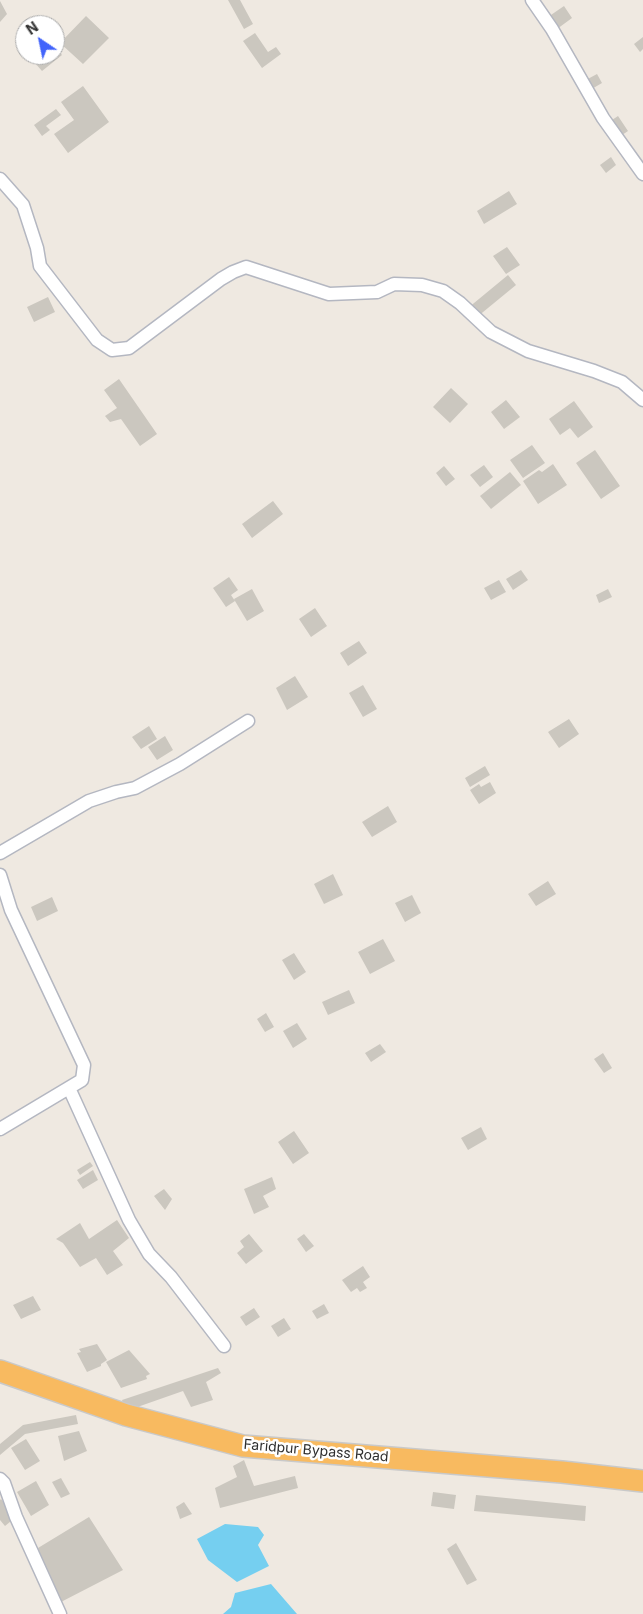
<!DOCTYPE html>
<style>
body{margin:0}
#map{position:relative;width:643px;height:1614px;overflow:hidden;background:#efe9e1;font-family:Inter,sans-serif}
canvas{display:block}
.north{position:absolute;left:15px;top:15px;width:50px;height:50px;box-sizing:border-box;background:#fff;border:1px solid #ababab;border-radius:50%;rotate:326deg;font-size:14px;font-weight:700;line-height:20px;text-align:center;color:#2e2e2e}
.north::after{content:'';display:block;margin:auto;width:18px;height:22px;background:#4264fb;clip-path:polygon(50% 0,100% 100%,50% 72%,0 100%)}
</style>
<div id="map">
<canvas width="643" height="1614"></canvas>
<div class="north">N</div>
</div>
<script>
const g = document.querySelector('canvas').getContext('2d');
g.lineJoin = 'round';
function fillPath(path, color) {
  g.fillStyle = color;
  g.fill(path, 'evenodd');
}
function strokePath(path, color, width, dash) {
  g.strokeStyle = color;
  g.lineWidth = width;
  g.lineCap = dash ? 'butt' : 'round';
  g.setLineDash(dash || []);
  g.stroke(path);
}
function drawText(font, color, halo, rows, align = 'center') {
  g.font = font + ' Inter,sans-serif';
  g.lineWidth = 5;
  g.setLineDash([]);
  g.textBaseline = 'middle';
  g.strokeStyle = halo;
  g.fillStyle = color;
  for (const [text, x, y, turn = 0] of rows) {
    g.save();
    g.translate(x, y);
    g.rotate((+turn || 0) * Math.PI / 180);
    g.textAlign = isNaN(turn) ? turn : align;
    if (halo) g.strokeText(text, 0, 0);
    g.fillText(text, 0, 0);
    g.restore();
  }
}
fillPath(new Path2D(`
 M225 1524 258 1527 264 1535 258 1545 269 1566 237 1582 208 1560 197 1539Z
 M271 1584 297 1614H223L231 1607 235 1593Z`), '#75cff0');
fillPath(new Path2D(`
 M228 0H240L253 24 244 29Z
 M0 1 7 14 0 22Z
 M564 6 572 18 557 29 548 17Z
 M86 16 109 38 83 64 60 43Z
 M255 33 268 52 276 47 281 54 262 68 243 41Z
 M643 37V49L640 52 634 44Z
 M55 47 62 55 42 71 28 55H55Z
 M597 74 602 83 590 90 584 81Z
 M83 86 109 122 68 153 54 134 74 120 61 102Z
 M56 109 61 115 46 126 50 130 42 136 34 125Z
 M618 116 628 131 619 137 609 122Z
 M611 157 616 165 606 173 600 165Z
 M509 191 517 204 484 224 477 211Z
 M507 247 520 265 506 274 493 256Z
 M508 275 516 285 477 317 468 308Z
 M48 297 55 312 34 322 27 307Z
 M119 379 157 434 140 446 121 419 110 422 105 416 117 408 104 390Z
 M451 388 468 404 450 423 433 407Z
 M506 400 520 417 504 429 491 412Z
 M574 401 593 427 578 438 570 428 560 435 549 419Z
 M532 445 545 463 523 478 510 460Z
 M595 450 620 486 601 499 576 463Z
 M553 464 567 485 538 504 523 481 539 470 542 472Z
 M484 465 493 477 480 487 470 475Z
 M444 466 455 479 446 486 436 473Z
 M510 472 521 485 491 509 480 496Z
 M273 501 283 514 252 538 242 524Z
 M521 570 528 580 513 590 506 579Z
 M229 577 238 590 231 595 235 601 234 599 252 589 264 611 247 621 235 601 226 607 213 588Z
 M499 580 506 592 491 600 484 588Z
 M608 589 612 597 599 603 596 595Z
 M315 608 327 626 311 637 299 619Z
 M359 641 367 653 348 666 340 653Z
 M295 676 308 697 287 710 276 688Z
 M363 685 377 709 363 717 349 693Z
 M569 719 579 734 559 748 548 732Z
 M149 726 157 739 141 749 132 737Z
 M165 736 173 750 157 760 148 747Z
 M485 766 490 775 470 787 465 778Z
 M490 782 496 793 479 804 470 790 479 784 481 787Z
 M388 806 397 822 372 837 362 822Z
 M333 874 343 895 324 904 314 884Z
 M548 881 556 894 536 906 528 894Z
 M412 895 421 913 405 922 395 903Z
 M52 897 58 911 37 921 31 907Z
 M383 939 395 961 370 974 358 952Z
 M294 953 306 972 294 980 282 960Z
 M349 990 355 1003 328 1015 322 1002Z
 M266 1013 274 1027 265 1032 257 1019Z
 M297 1023 307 1039 293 1048 283 1031Z
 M380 1044 386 1052 371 1062 365 1053Z
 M603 1053 612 1068 604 1073 594 1059Z
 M481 1127 487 1139 468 1150 461 1138Z
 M294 1131 309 1153 293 1164 278 1142Z
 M90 1162 93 1166 80 1175 77 1170Z
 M93 1170 98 1180 83 1189 77 1180Z
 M272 1177 276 1189 263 1196 269 1207 254 1214 244 1189Z
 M164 1189 172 1199 165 1210 154 1196Z
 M117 1220 129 1238 113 1251 123 1265 107 1275 96 1258 80 1267 63 1243 56 1239 80 1223 89 1239Z
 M249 1234 263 1251 246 1264 237 1253 244 1247 240 1241Z
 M304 1234 314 1246 306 1252 297 1239Z
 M363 1266 370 1277 363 1282 367 1288 360 1292 357 1288 351 1292 342 1280Z
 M33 1296 41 1310 21 1319 13 1305Z
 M324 1304 329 1313 317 1319 312 1311Z
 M254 1308 260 1317 246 1326 240 1317Z
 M284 1318 291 1329 278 1337 271 1326Z
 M97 1344 107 1360 101 1364V1366L87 1372 77 1353 81 1352 79 1349Z
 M129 1350 150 1374 146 1376 147 1379 121 1388 106 1362Z
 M218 1368 221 1373 206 1382 213 1400 191 1407 183 1391 126 1411 122 1400Z
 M76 1415 78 1424 25 1434 0 1455V1444L23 1425Z
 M79 1431 87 1451 64 1461 58 1436Z
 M26 1439 40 1461 25 1470 11 1448Z
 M244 1460 254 1486 295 1476 298 1488 220 1508 215 1488 237 1477 233 1466Z
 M61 1478 70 1494 61 1498 52 1482Z
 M36 1481 49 1505 31 1516 17 1492Z
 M433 1492 456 1495 454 1509 431 1506Z
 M476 1495 586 1506 585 1521 474 1511Z
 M1 1499 16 1517 5 1526 0 1520V1500Z
 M184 1502 192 1514 180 1519 176 1507Z
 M89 1517 123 1570 59 1603 38 1548Z
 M456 1543 477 1580 467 1585 447 1549Z`), '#cbc7bf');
const minor = new Path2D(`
 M532 0 552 29 603 118 643 174
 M0 179 23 205 37 248 40 266 97 340 112 350 129 348 221 279 233 272 246 267 329 294 377 292 394 284 422 285 443 291 460 303 491 332 528 351 594 371 622 382 643 400
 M0 853 89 801 116 792 135 788 180 764 248 721
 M0 875 11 910 84 1065 82 1080 0 1129
 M69 1088 129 1220 149 1254 171 1277 224 1346
 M0 1479 4 1483 16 1517 60 1614`);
const trunk = new Path2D(`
 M0 1371 126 1415 243 1446 562 1472 643 1481`);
strokePath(minor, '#b4b7c1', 15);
strokePath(trunk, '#c9c9c9', 24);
strokePath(minor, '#fff', 12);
strokePath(trunk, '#f8ba60', 21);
drawText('14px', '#2e2e2e', '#fff', [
 ["Faridpur Bypass Road",316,1451,5]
]);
</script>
